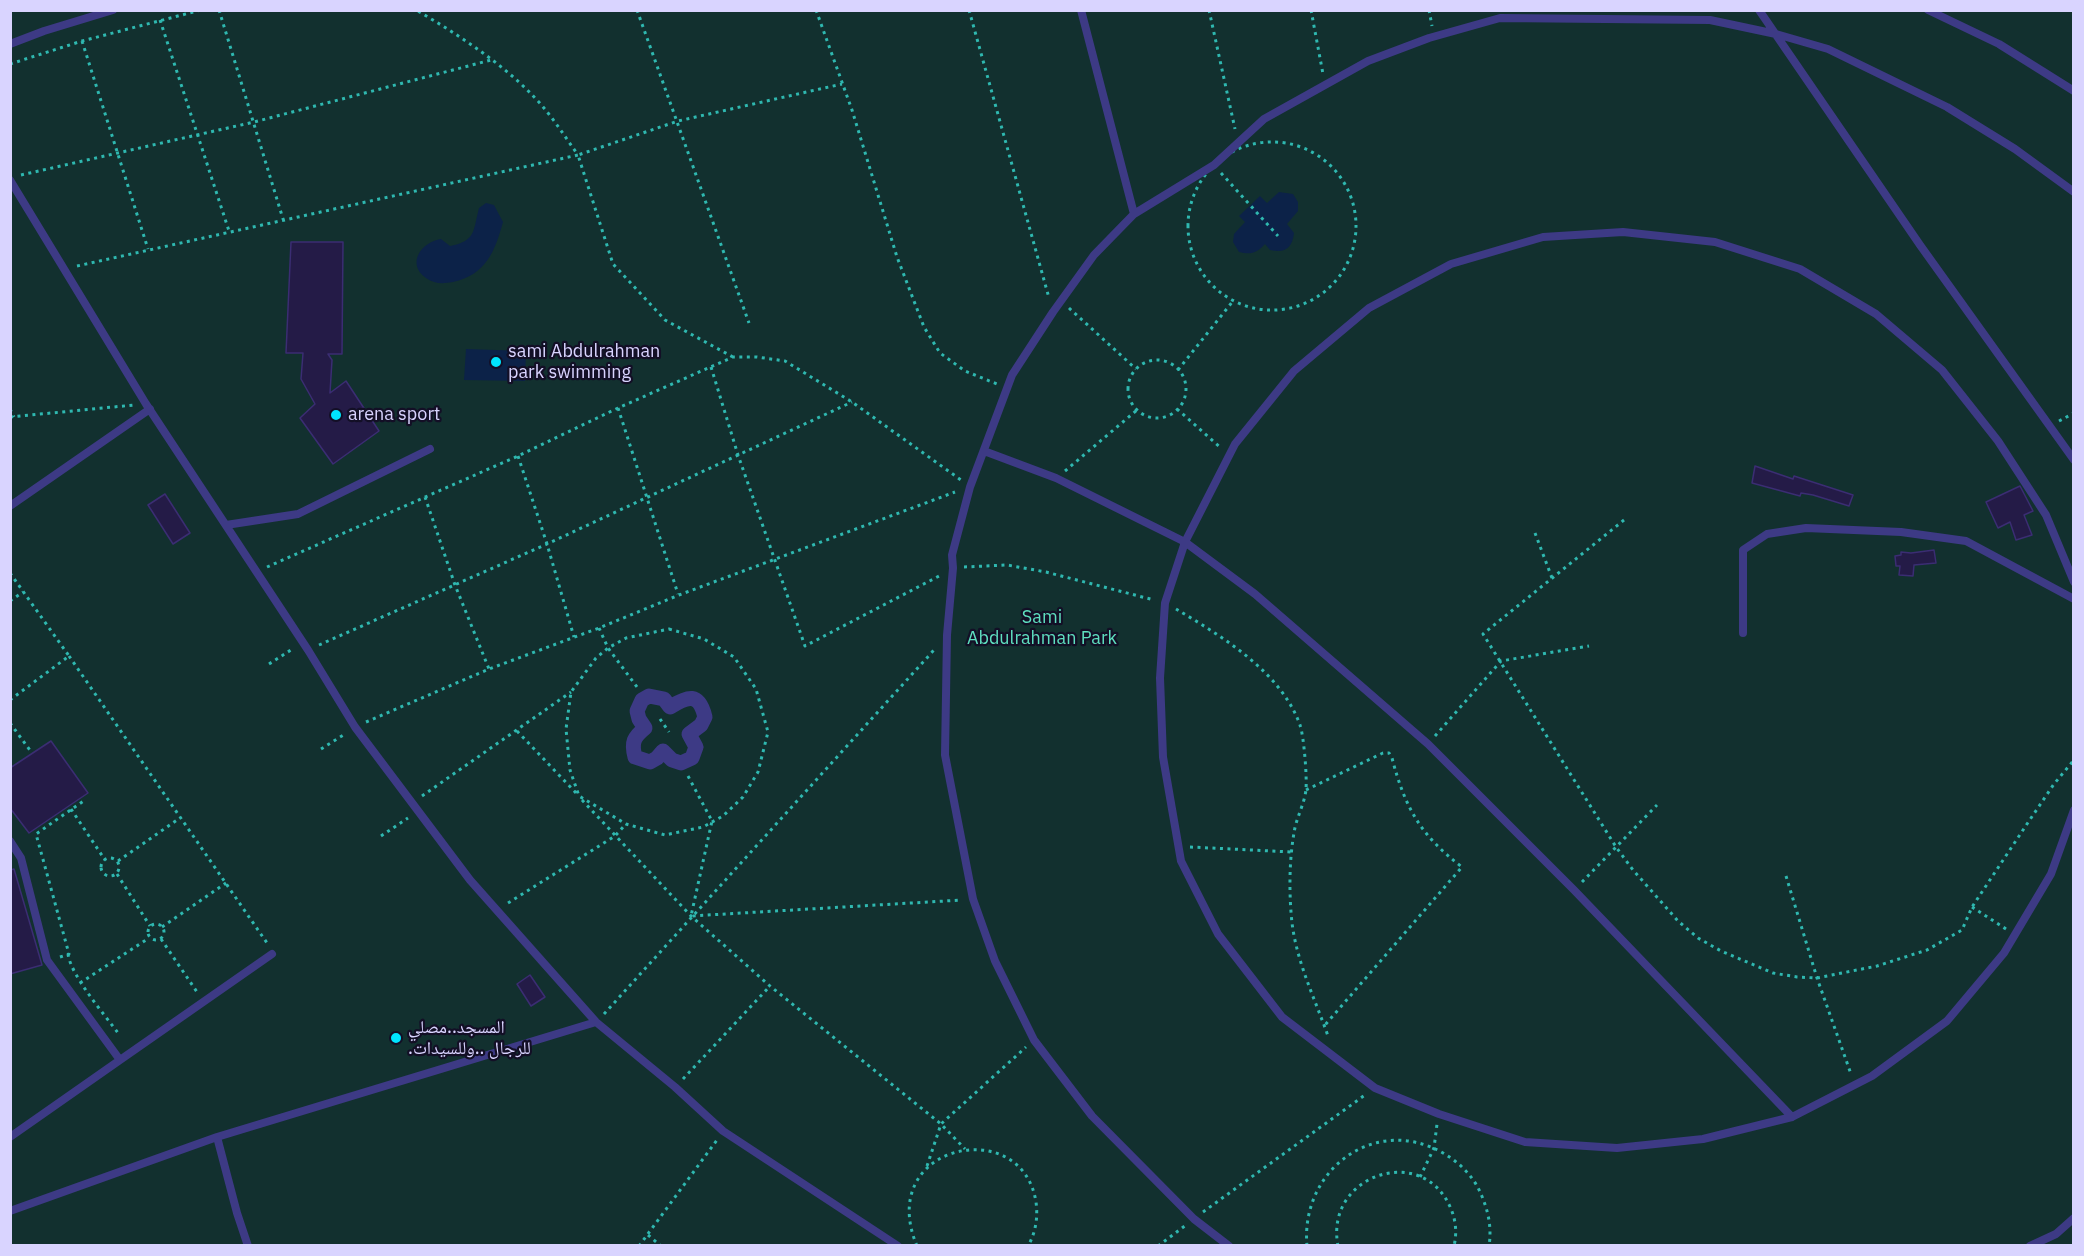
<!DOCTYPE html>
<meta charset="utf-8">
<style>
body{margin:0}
#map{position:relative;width:2084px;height:1256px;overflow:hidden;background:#130f26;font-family:"IBM Plex Sans",sans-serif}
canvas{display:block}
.frame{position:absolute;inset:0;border:12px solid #d9d4ff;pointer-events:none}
</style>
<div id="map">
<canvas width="2084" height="1256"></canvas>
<div class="frame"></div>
</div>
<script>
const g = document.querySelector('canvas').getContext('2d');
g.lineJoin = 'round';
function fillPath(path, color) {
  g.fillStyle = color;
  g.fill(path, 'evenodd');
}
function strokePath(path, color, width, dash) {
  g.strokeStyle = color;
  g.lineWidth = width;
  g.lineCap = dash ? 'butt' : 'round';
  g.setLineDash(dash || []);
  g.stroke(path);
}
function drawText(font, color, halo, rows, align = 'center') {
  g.font = font + ' "IBM Plex Sans","Noto Naskh Arabic",sans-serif';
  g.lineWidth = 4.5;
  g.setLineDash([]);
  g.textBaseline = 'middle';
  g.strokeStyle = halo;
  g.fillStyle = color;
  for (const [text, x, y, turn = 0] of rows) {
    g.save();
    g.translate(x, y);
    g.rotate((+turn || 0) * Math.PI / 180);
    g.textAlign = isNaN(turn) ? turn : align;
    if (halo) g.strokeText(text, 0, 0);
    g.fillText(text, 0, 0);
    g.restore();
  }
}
fillPath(new Path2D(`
 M10 11H2073V1245H11Z`), '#12302f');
fillPath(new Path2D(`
 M1279 192 1293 194 1298 202V211L1287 224 1294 233C1292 249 1285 253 1270 250L1265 244C1257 253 1251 255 1239 252L1233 242 1234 234 1245 222 1239 216 1260 196 1267 203Z
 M486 203 494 205 503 222C495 251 486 275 453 282 442 284 435 284 426 278 406 264 421 242 441 239L450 246C476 241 473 231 479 208Z
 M466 349 526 351 525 381 464 380Z`), '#0c2248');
const building = new Path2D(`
 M291 242H343L342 354H328L332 360 330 393 346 381 379 431 333 464 300 418 315 404 301 379 303 353H286Z
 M1755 466 1793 479 1794 476 1853 495 1849 506 1813 495 1801 493 1800 496 1752 483Z
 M2020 486 2033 511 2024 515 2032 535 2016 540 2010 522 1998 528 1986 502Z
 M165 494 190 533 173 544 148 505Z
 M1934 550 1936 563 1914 565 1913 576 1899 575 1900 566H1896L1895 556 1901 555V552L1911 553Z
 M51 741 88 793 29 833 10 808V768Z
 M14 869 42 965 10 974V870Z
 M530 975 545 997 531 1006 517 984Z`);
fillPath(building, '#241b47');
strokePath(building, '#3b2d73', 1.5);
strokePath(new Path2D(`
 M219 10 283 219
 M637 10 749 323
 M816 10 852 110 897 257 924 327 940 353 965 371 997 384
 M969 10 1049 298
 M1209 10 1235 129
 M1311 10 1323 74
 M1429 10 1432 26
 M160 20 229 231
 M82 41 148 249
 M10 64 82 41 201 10
 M1188 226a84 84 0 1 1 168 0a84 84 0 1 1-168 0Z
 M1221 173 1278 236
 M21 175 254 122 491 60
 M77 266 578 155C568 141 559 127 548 113 516 72 461 36 416 10
 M1069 308 1136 369
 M733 357 665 320 613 264 578 155 678 121 842 84
 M1128 389a29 29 0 1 1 58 0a29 29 0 1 1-58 0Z
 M711 367 738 455 805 646 941 575
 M1178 370 1233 301
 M618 408 678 594
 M10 409 14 417
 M1177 409 1221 448
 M10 417 134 405
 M2059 421 2074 413
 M518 456 547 544 574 637
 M1065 471 1137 410
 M425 497 455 585 489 669
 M1624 520 1483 634 1616 847 1633 870 1678 921 1698 938 1721 951 1773 973 1797 977 1817 978 1877 966 1927 950 1962 930 1972 907 2027 824 2054 784 2074 760
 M1535 533 1552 578
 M267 567 518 456 618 408 733 357H757L785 361 852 402 961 480
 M964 567 1007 565 1046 572 1154 600
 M10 573 69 656 10 700
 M10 601 23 592
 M1176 609C1223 637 1281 672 1300 725 1304 737 1307 776 1306 789 1305 803 1296 818 1294 833 1289 861 1289 895 1292 923 1297 963 1315 999 1328 1036
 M599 628 608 648 637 687
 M669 629 704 639 734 657 756 689 768 732 758 772 743 797 723 816 703 827 665 835 626 824 579 796 570 770 566 729 571 692 596 658 608 648 626 638Z
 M319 645 547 544 852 402
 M69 656 267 943
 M269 664 294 648
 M660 719 669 732
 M366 722 489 669 599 628 679 595 955 492
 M10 723 32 753
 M517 731 578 795
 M1435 736 1501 661 1589 646
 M321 749 345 734
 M688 776 712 821 691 916 962 900
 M1306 790 1383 753H1389L1392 758C1405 808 1421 836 1462 867L1325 1025
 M422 796 571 692
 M582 800 691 916 770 986 941 1124 965 1149
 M71 809 105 860
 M381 836 408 818
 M1190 847 1292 852
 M101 867a9 9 0 1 1 18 0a9 9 0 1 1-18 0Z
 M118 861 180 818
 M117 874 150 926
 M1786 876 1817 978 1851 1074
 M1582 882 1657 805
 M508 903 615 836 626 824
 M1972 907 2006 929
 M148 932a8 8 0 1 1 16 0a8 8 0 1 1-16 0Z
 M162 927 226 883
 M161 939 197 992
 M68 954C71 976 105 1015 118 1033
 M60 957 69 954 36 834 85 800
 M80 983 149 938
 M604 1014 934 650
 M683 1079 770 986
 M927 1166 941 1124 1026 1047
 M1420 1177 1434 1148 1437 1124
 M1203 1212 1365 1095
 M648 1235 661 1246
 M639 1246 717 1140
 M917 1246C874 1144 1022 1113 1036 1202 1038 1217 1036 1232 1028 1246
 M1158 1246 1186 1225
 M1307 1246C1300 1170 1375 1114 1443 1153 1459 1162 1473 1176 1480 1192 1488 1209 1492 1227 1489 1246
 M1338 1246C1324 1174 1424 1142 1451 1209 1456 1221 1457 1233 1454 1246`), '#2fb8b0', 3, [3, 4.5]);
strokePath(new Path2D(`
 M1081 10 1134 214
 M1759 10 1920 245 2074 460
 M1928 10 1999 44 2074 91
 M10 44 44 31 113 10
 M10 180 146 404 308 650 355 727 470 880 596 1022 675 1087 723 1131 898 1246
 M984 451 1056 478 1185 542 1255 594 1428 744 1574 890 1792 1117
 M10 506 150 409
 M226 525 298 514 430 449
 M2074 582 2046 515 1998 441 1942 370 1876 314 1800 269 1715 242 1623 232 1543 237 1451 264 1369 308 1294 371 1235 444 1185 542 1165 603 1160 678 1163 757 1181 861 1218 934 1282 1017 1375 1088 1439 1114 1525 1142 1617 1148 1703 1139 1792 1117 1872 1076 1947 1021 2004 953 2051 874 2074 810
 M1743 633V550L1767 534 1806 528 1901 532 1966 541 2074 599
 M10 841 21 858 47 960 120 1060 10 1137
 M120 1060 272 954
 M217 1137 237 1213 248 1246
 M10 1211 217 1137 596 1022
 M1229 1246 1194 1219 1092 1116 1034 1040 995 961 973 899 945 755 947 635 953 568 952 555 970 487 1012 375 1053 312 1094 255 1134 214 1214 165 1264 119 1368 61 1429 38 1500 18 1710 20 1776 34 1828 49 1947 107 2015 149 2074 192
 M2030 1246 2056 1234 2074 1218`), '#3d3a85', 8);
strokePath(new Path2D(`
 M649 696 664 699 670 707C688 696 699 692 705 717L701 725 689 734 696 747 692 758 681 763 672 760 663 751 657 758 650 762 635 757C631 742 634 737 645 728L639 719 637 711 642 700Z`), '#3d3a85', 15);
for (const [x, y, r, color] of [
 [496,362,6,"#00e5ff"],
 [336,415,6,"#00e5ff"],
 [396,1038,6,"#00e5ff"]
]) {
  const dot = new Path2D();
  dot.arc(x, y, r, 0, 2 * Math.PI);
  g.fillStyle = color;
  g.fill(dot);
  strokePath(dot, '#130f26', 2);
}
drawText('18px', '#d9d4ff', '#130f26', [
 ["sami Abdulrahman",508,352],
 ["park swimming",508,373],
 ["arena sport",348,415],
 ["المسجد..مصلي",408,1028],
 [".للرجال ..وللسيدات",408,1049]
], 'left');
drawText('18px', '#5fe0c0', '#130f26', [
 ["Sami",1042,618],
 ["Abdulrahman Park",1042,639]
]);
</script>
